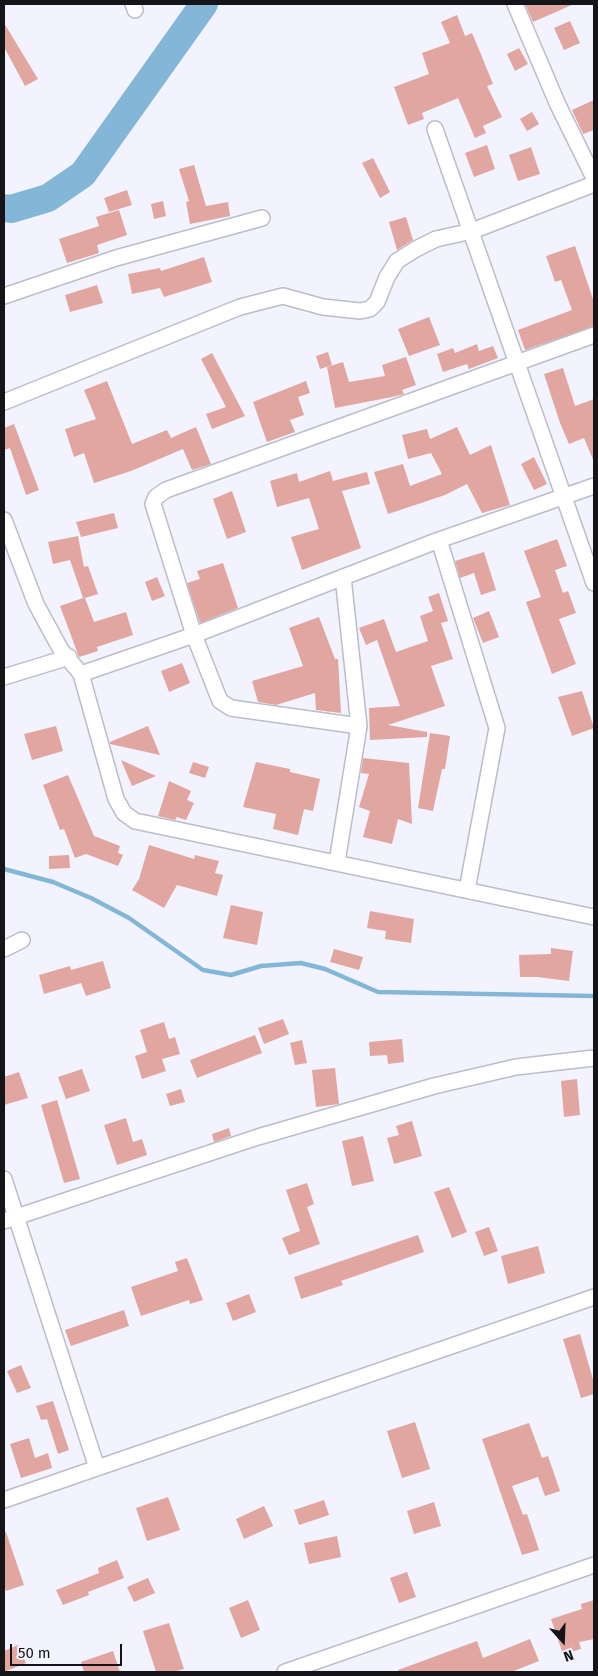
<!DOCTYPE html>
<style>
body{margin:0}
#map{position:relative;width:598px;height:1676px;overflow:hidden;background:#f2f3ff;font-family:"Fira Sans",sans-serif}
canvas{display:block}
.frame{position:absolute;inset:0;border:5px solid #151519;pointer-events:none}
.north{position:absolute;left:538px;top:1616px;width:50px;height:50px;-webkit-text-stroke:4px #f2f3ff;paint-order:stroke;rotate:160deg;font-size:14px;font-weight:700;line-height:20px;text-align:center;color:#151519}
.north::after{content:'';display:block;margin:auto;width:18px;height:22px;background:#151519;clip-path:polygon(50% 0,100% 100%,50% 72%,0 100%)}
.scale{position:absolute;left:10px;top:1644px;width:112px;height:22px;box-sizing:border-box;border:2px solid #151519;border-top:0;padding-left:6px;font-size:15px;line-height:18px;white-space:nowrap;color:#151519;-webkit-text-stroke:4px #f2f3ff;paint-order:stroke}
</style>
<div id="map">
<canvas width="598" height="1676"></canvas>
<div class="frame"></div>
<div class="north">N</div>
<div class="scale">50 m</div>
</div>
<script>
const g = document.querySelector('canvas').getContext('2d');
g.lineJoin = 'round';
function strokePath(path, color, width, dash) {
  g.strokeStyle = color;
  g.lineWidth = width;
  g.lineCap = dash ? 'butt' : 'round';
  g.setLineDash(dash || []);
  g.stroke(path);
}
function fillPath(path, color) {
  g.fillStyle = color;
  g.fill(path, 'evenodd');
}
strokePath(new Path2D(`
 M4 869 53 882 91 898 129 918 203 970 231 975 261 966 301 963 325 969 378 992 594 996`), '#84b7d7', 4.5);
strokePath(new Path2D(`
 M4 208 11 209 48 198 83 174 204 4`), '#84b7d7', 28);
fillPath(new Path2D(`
 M525 4H574L533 22Z
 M457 15 465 36 472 33 480 52 493 84 487 86 502 117 483 126 486 133 475 138 458 98 422 113 424 119 408 125 394 87 429 74 422 53 450 43 441 22Z
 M570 21 580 43 564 50 554 28Z
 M4 23 38 79 25 86 4 47Z
 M519 48 528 64 515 71 507 54Z
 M594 100V130L583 134 572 110Z
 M532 112 539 124 527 131 520 119Z
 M487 145 495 169 474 177 465 153Z
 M531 147 540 174 518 181 509 155Z
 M373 158 390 192 380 198 362 163Z
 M194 165 206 206 228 202 230 216 190 224 186 202 189 201 179 169Z
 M127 190 132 205 109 212 104 198Z
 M163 201 166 216 154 219 151 204Z
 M119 210 127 235 97 245 99 253 67 263 59 239 99 226 96 217Z
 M406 217 413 240 397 250 389 222Z
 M575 246 594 302V326L525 350 518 330 572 310 561 280 555 282 546 256Z
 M204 257 212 282 164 297 160 288 132 294 128 274 160 268 161 271Z
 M97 285 103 303 70 312 65 295Z
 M429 317 440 345 409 356 398 329Z
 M477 344 479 351 493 346 498 358 469 369 467 364 443 372 437 354 453 348 455 353Z
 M328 352 332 365 320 369 316 356Z
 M212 353 245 416 212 429 206 414 226 407 201 359Z
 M406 357 416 385 402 390 404 394 392 397 335 408 327 367 343 362 349 382 385 376 382 365Z
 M563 368 575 406 594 399V462L584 438 569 444 560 423 544 374Z
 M107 381 132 444 167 430 171 438 196 427 211 464 192 470 183 449 131 471 94 483 84 453 74 457 65 429 96 419 84 390Z
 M306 381 310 393 298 397 304 415 290 420 295 432 267 442 253 402Z
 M14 424 39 490 26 495 10 448 4 450V428Z
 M457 427 470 455 491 445 510 505 482 513 467 484 445 495 388 514 374 472 403 464 410 486 442 474 431 453 408 459 402 435 427 429 430 439Z
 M534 457 547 484 534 490 521 464Z
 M330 471 333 481 367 472 370 484 342 491 361 548 302 570 291 537 319 529 309 498 277 507 270 481 297 473 299 482Z
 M232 491 246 532 227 539 213 499Z
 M114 513 118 528 81 537 76 522Z
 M78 536 84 567 88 566 98 594 85 598 94 622 126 612 133 635 97 647 98 651 79 657 60 606 83 598 70 560 53 564 48 542Z
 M557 539 567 566 555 570 563 593 568 591 576 613 559 619 576 664 552 674 526 602 541 597 524 551Z
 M484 552 496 590 481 595 474 573 460 578 455 561Z
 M223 563 238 608 200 623 187 583 200 579 197 571Z
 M157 577 165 596 152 601 145 582Z
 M439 593 448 621 441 623 453 659 431 666 445 706 388 725 427 732V737L370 740 369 708 400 706 377 640 366 645 359 628 384 619 396 652 428 641 420 616 433 611 428 597Z
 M489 611 499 637 483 643 473 618Z
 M319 617 335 659H338L341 713 316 710 315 693 276 705 258 702 252 681 303 666 289 628Z
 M182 663 190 683 169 692 161 671Z
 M582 691 594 728 572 736 558 697Z
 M56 726 63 751 32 760 24 734Z
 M148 726 160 755 110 744V742Z
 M430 733 450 736 445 769H442L433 811 418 808Z
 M363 758 409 763 412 824 398 819 392 844 363 837 370 811 359 807 369 774 361 773Z
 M121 760 156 776 132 786Z
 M193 762 209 767 205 778 189 773Z
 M256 762 290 769V772L320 779 313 811 304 809 298 835 273 829 276 814 243 807Z
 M68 775 94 836 120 846 118 853 123 855 118 866 86 854 75 858 64 829 60 830 43 785Z
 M169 781 191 791 187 800 194 803 186 820 177 817 175 820 158 816Z
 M149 845 194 859 195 855 219 861 215 873 223 875 217 896 177 885 164 908 132 890 139 879Z
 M69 855 70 868 49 869V856Z
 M231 905 263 912 257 945 223 938Z
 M370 911 414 919 411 943 385 939 386 931 367 928Z
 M551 948 573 951 569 981 537 977H520L519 955 551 954Z
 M334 949 363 957 359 970 330 962Z
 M103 961 111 988 86 996 81 983 44 994 39 975 70 966 71 970Z
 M283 1019 289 1034 264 1044 258 1028Z
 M164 1022 169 1039 175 1037 180 1054 162 1059 166 1071 142 1079 135 1056 147 1052 140 1030Z
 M255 1035 262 1053 197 1078 190 1060Z
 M402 1039 404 1062 388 1064 387 1055 370 1056 369 1042Z
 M302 1040 307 1063 295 1065 290 1043Z
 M335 1068 339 1104 316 1107 312 1070Z
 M82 1069 90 1091 66 1099 58 1077Z
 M19 1072 28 1098 4 1105V1077Z
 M577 1079 580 1115 564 1117 561 1081Z
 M181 1089 185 1102 170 1106 166 1094Z
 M57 1100 80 1179 64 1183 41 1105Z
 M126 1118 133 1142 142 1139 147 1155 117 1165 104 1125Z
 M412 1121 422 1156 394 1164 387 1138 399 1135 396 1126Z
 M229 1128 231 1136 214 1142 212 1134Z
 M363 1136 374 1181 352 1186 342 1141Z
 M307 1183 314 1204 307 1207 320 1244 289 1255 282 1238 300 1231 286 1190Z
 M449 1187 467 1232 452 1238 434 1192Z
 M489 1227 498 1251 484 1256 475 1232Z
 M418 1235 424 1252 341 1281 343 1285 301 1299 294 1277Z
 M538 1246 545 1273 508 1284 501 1256Z
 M187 1258 203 1300 190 1304 189 1300 141 1316 131 1287 178 1271 175 1262Z
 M249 1294 256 1312 233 1321 226 1303Z
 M124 1310 129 1326 71 1346 65 1330Z
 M580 1334 594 1383V1394L581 1398 563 1339Z
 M21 1365 31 1388 17 1393 7 1371Z
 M53 1401 69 1450 58 1454 47 1419 41 1420 36 1406Z
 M415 1422 430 1469 402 1478 387 1431Z
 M529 1423 542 1458 548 1456 560 1491 545 1496 538 1477 512 1486 523 1515 527 1514 539 1550 522 1555 482 1439Z
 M29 1438 35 1458 48 1453 52 1468 21 1478 10 1444Z
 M168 1497 180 1530 147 1541 136 1508Z
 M324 1500 329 1515 299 1525 294 1510Z
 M434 1502 441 1526 414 1534 407 1511Z
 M264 1506 273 1526 244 1539 236 1519Z
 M6 1532 24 1585 6 1591 4 1585V1533Z
 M337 1536 341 1557 309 1564 304 1543Z
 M117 1560 124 1578 88 1592 89 1595 63 1605 56 1590 99 1573 98 1568Z
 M407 1572 416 1597 399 1603 390 1578Z
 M148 1578 155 1593 134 1602 127 1587Z
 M248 1600 260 1630 241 1638 229 1608Z
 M594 1600V1639L579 1642 581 1649 563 1654 551 1619 582 1609 581 1604Z
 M169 1623 184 1669 172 1672H156L143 1631Z
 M530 1639 539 1661 511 1672H398V1670L477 1641 483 1658Z
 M18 1645 26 1663 4 1672V1651Z
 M113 1651 120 1672H84L81 1662Z`), '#e1a69f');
const street = new Path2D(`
 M133 4 135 10
 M515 4 558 105 594 178
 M435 129 594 583
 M4 296 116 258 262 218
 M4 402 240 307 283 296 323 307 360 311 370 309 377 302 387 277 397 261 416 249 436 239 472 231 594 184
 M4 520 36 604 61 650 81 674 116 799 124 813 135 821 594 917
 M439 540 497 728 467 890
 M81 674 194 635 439 540 594 486
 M4 677 69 657
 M359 726 231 708 220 701 194 635 153 504 156 497 166 490 594 335
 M337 862 359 726 343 577
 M4 949 22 940
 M4 1179 97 1468
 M4 1221 258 1137 434 1086 516 1067 594 1058
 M4 1500 594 1297
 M285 1672 594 1565`);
strokePath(street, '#bbbdc8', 18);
strokePath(street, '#fff', 15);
</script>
